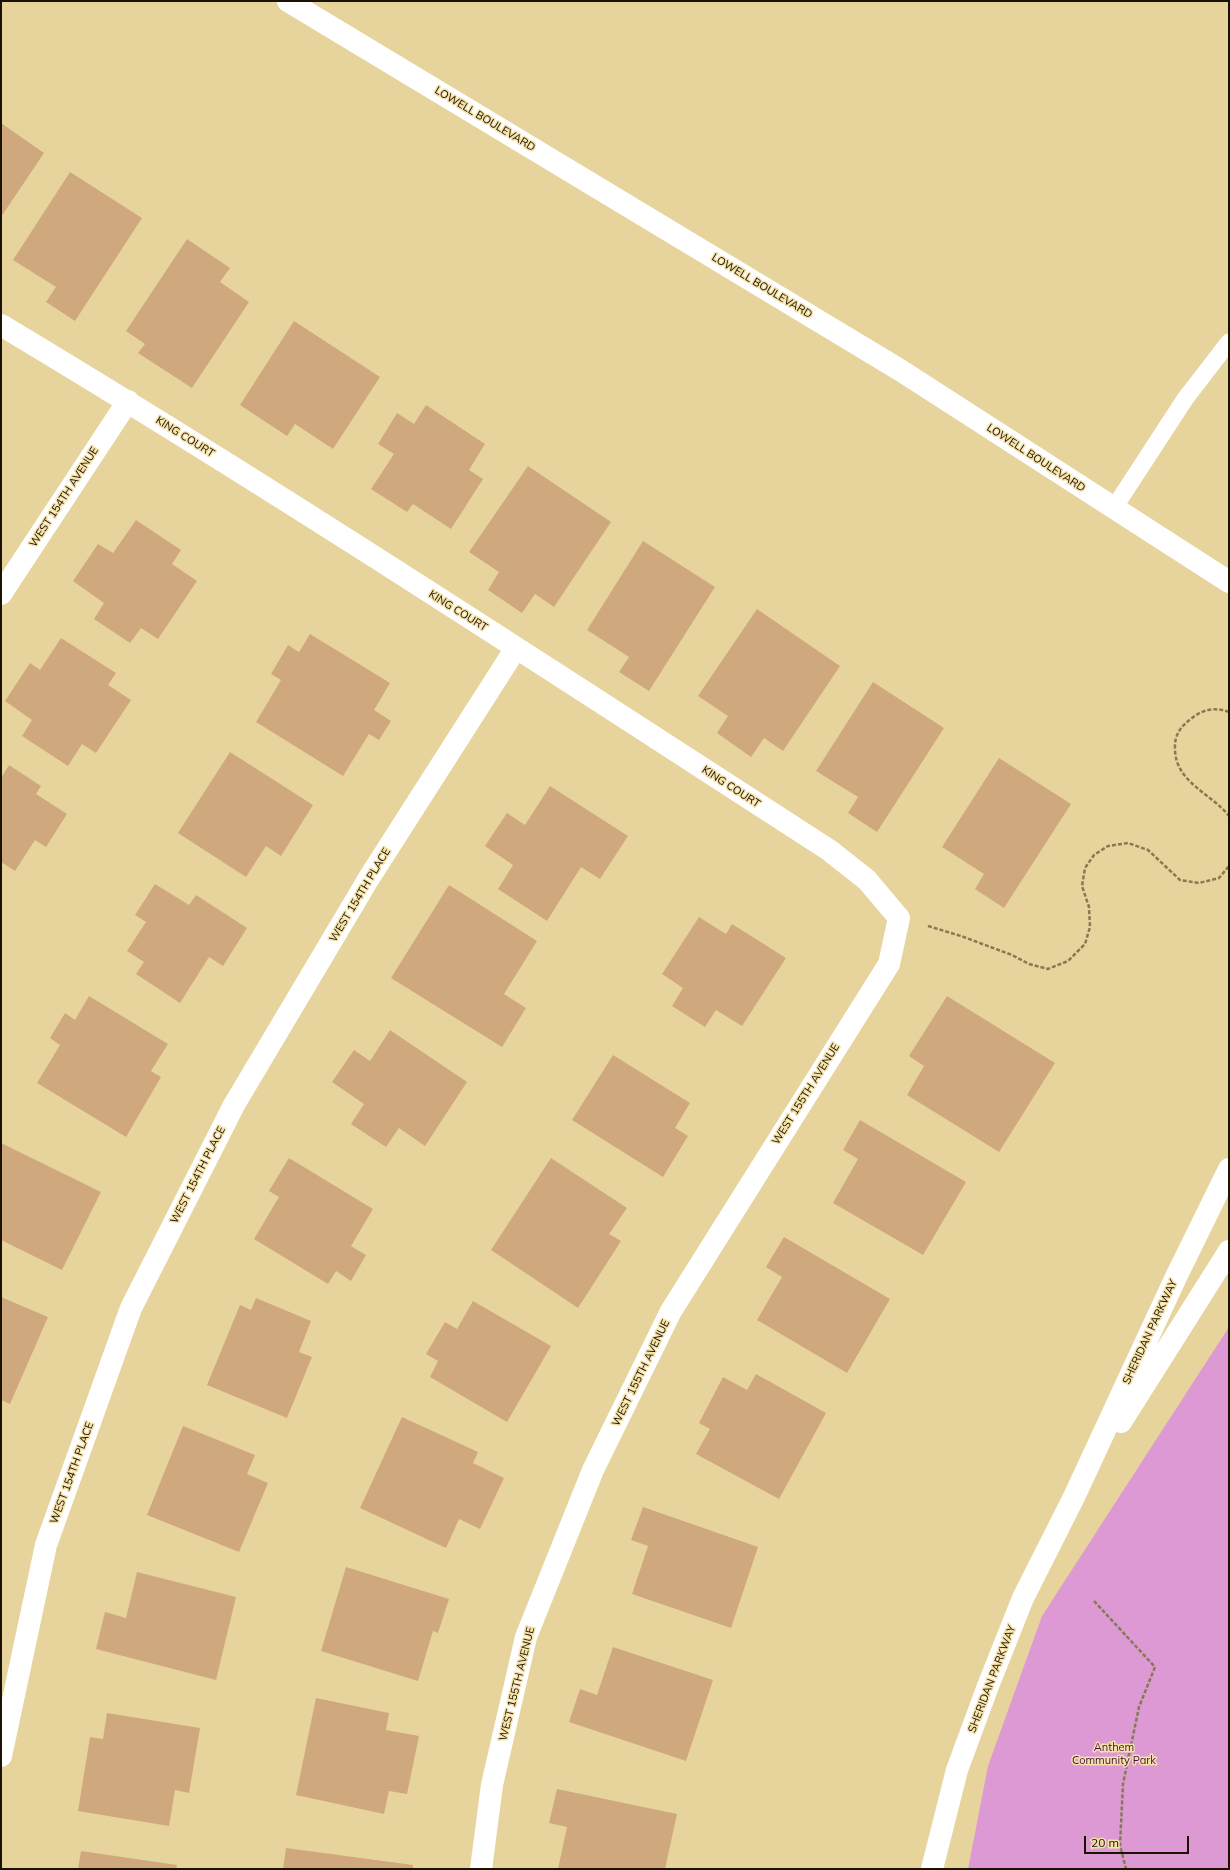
<!DOCTYPE html>
<style>
body{margin:0}
#map{position:relative;width:1230px;height:1870px;overflow:hidden;background:#e7d49d;font-family:Mulish,sans-serif}
canvas{display:block}
.frame{position:absolute;inset:0;border:2px solid #1a1301;pointer-events:none}
.scale{position:absolute;left:1084px;top:1836px;width:105px;height:18px;box-sizing:border-box;border:2px solid #1a1301;border-top:0;padding-left:5px;font-size:12px;line-height:14px;white-space:nowrap;color:#1a1301;-webkit-text-stroke:3px #f5e1aa;paint-order:stroke}
</style>
<div id="map">
<canvas width="1230" height="1870"></canvas>
<div class="frame"></div>
<div class="scale">20 m</div>
</div>
<script>
const g = document.querySelector('canvas').getContext('2d');
g.lineJoin = 'round';
function fillPath(path, color) {
  g.fillStyle = color;
  g.fill(path, 'evenodd');
}
function strokePath(path, color, width, dash) {
  g.strokeStyle = color;
  g.lineWidth = width;
  g.lineCap = dash ? 'butt' : 'round';
  g.setLineDash(dash || []);
  g.stroke(path);
}
function drawText(font, color, halo, rows, align = 'center') {
  g.font = font + ' Mulish,sans-serif';
  g.lineWidth = 3;
  g.setLineDash([]);
  g.textBaseline = 'middle';
  g.strokeStyle = halo;
  g.fillStyle = color;
  for (const [text, x, y, turn = 0] of rows) {
    g.save();
    g.translate(x, y);
    g.rotate((+turn || 0) * Math.PI / 180);
    g.textAlign = isNaN(turn) ? turn : align;
    if (halo) g.strokeText(text, 0, 0);
    g.fillText(text, 0, 0);
    g.restore();
  }
}
fillPath(new Path2D(`
 M1229 1327V1869H968L988 1766 1042 1616Z`), '#dc99d4');
fillPath(new Path2D(`
 M1 123 44 153 1 217Z
 M70 172 142 218 75 321 46 302 56 287 13 260Z
 M187 239 230 268 220 282 249 302 192 388 138 353 145 344 126 331Z
 M294 321 380 377 333 449 295 424 287 436 240 405Z
 M426 405 485 444 469 470 483 479 451 529 413 504 407 512 371 489 394 454 378 444 397 413 414 424Z
 M528 466 611 522 554 607 535 594 522 613 488 590 499 572 469 552Z
 M136 520 181 550 172 564 197 581 158 639 141 628 130 643 94 619 104 603 73 581 98 544 113 553Z
 M643 541 715 587 649 691 619 672 629 657 587 630Z
 M757 609 840 666 783 751 764 738 751 757 717 733 728 716 698 696Z
 M310 634 390 683 374 710 391 721 379 740 369 734 343 776 256 722 281 680 271 674 288 645 299 652Z
 M61 638 116 673 108 685 131 700 96 753 82 744 68 766 22 736 32 720 5 701 30 663 40 670Z
 M873 682 944 728 877 832 848 813 858 797 816 771Z
 M230 752 313 805 281 856 266 846 246 877 178 833Z
 M999 758 1071 804 1004 908 975 889 984 874 942 847Z
 M9 765 41 786 36 794 67 814 46 847 35 840 15 871 1 862V778Z
 M550 786 628 836 600 879 581 867 547 921 498 889 513 865 485 846 507 813 525 825Z
 M155 884 189 905 196 895 247 928 223 966 209 957 180 1003 136 974 144 962 127 951 146 922 135 915Z
 M449 885 537 941 504 994 526 1008 502 1047 391 978Z
 M699 917 726 934 732 924 786 958 742 1026 716 1010 705 1027 672 1006 683 988 662 974Z
 M89 996 168 1044 151 1071 161 1077 126 1137 37 1083 60 1045 50 1038 65 1013 75 1020Z
 M947 996 1055 1063 999 1152 907 1095 924 1066 909 1056Z
 M390 1030 467 1082 425 1146 399 1128 386 1147 351 1124 364 1104 332 1082 354 1050 370 1061Z
 M613 1055 690 1103 675 1128 688 1136 663 1177 572 1120Z
 M860 1120 966 1182 923 1255 833 1203 858 1159 843 1150Z
 M1 1143 101 1192 62 1270 1 1240Z
 M289 1158 373 1209 351 1246 366 1255 351 1281 336 1271 328 1284 254 1239 279 1197 269 1191Z
 M551 1158 627 1208 609 1234 621 1241 578 1308 491 1250Z
 M784 1237 890 1299 847 1373 757 1320 782 1277 766 1267Z
 M1 1297 48 1317 10 1404 1 1400Z
 M256 1298 311 1321 299 1352 312 1357 287 1418 207 1385 240 1305 251 1310Z
 M473 1301 551 1346 507 1422 430 1377 438 1361 426 1354 445 1322 457 1329Z
 M756 1374 826 1413 779 1499 696 1454 710 1429 699 1423 723 1377 747 1390Z
 M402 1417 478 1452 473 1463 504 1478 480 1529 459 1519 446 1548 360 1508Z
 M183 1426 255 1455 247 1474 268 1483 239 1552 147 1515Z
 M643 1507 758 1547 731 1628 632 1594 648 1546 631 1540Z
 M346 1567 449 1599 438 1633 433 1631 418 1681 321 1651Z
 M137 1572 236 1597 216 1680 96 1649 105 1612 126 1618Z
 M613 1647 713 1680 686 1761 569 1722 580 1689 597 1695Z
 M316 1698 389 1713 386 1730 419 1736 407 1794 389 1791 384 1814 296 1795Z
 M107 1713 200 1728 189 1793 175 1790 169 1826 78 1811 90 1737 103 1739Z
 M557 1789 677 1814 665 1869H558L567 1827 549 1823Z
 M286 1848 413 1865V1869H283Z
 M81 1851 177 1865 176 1869H78Z`), '#cfa97d');
strokePath(new Path2D(`
 M1229 712C1216 707 1203 709 1192 718 1181 726 1174 735 1175 749 1175 782 1212 794 1229 816
 M928 926 961 936 1012 955 1029 964 1048 969 1068 961 1085 944 1090 927 1089 907 1082 886 1085 868 1094 855 1108 846 1128 843 1148 850 1180 880 1199 883 1219 878 1229 866
 M1094 1601 1155 1667 1139 1707 1123 1784 1120 1845 1126 1869`), '#867953', 2.5, [4, 2]);
strokePath(new Path2D(`
 M1114 508 1185 399 1229 342`), '#fff', 17);
strokePath(new Path2D(`
 M1 325C281 493 555 673 829 850L867 880 899 918 889 964 671 1311 593 1470 526 1637 492 1785 481 1869
 M1 594 128 401
 M1 1756 46 1545 131 1308 234 1105 369 878 516 648`), '#fff', 22);
strokePath(new Path2D(`
 M288 1 900 370 1229 582
 M1121 1422 1229 1251
 M932 1869 957 1770 988 1686 1023 1598 1074 1497 1176 1277 1229 1169`), '#fff', 22);
drawText('11px', '#1a1301', '#f5e1aa', [
 ["LOWELL BOULEVARD",485,119,31],
 ["LOWELL BOULEVARD",762,286,31],
 ["KING COURT",185,437,32],
 ["LOWELL BOULEVARD",1036,458,33],
 ["WEST 154TH AVENUE",64,497,-57],
 ["KING COURT",458,611,32],
 ["KING COURT",731,787,33],
 ["WEST 154TH PLACE",360,895,-59],
 ["WEST 155TH AVENUE",806,1094,-58],
 ["WEST 154TH PLACE",198,1175,-63],
 ["SHERIDAN PARKWAY",1150,1332,-65],
 ["WEST 155TH AVENUE",641,1373,-64],
 ["WEST 154TH PLACE",72,1473,-70],
 ["SHERIDAN PARKWAY",992,1679,-69],
 ["WEST 155TH AVENUE",517,1684,-76]
]);
drawText('11px', '#431040', '#f5e1aa', [
 ["Anthem",1114,1748],
 ["Community Park",1114,1761]
]);
</script>
